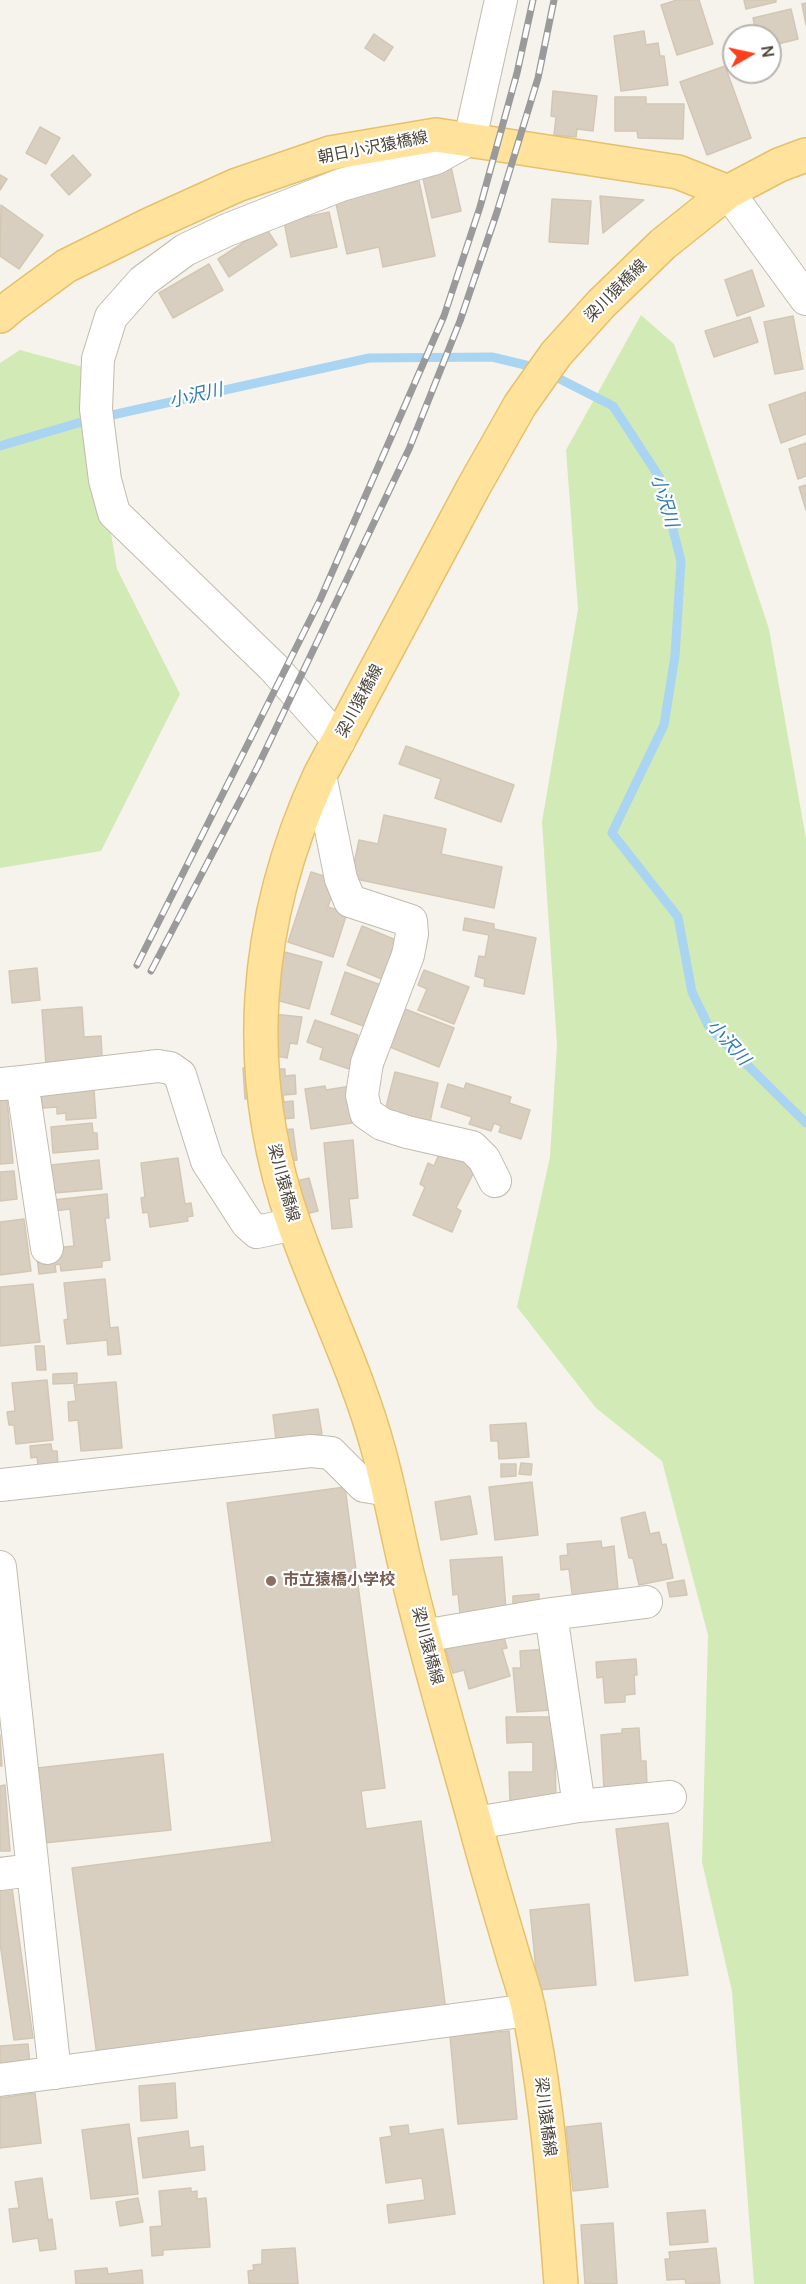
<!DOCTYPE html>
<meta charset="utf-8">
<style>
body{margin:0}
#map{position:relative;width:806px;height:2284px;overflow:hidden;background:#f6f3ec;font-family:Manrope,sans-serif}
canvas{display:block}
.north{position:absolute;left:722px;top:24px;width:60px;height:60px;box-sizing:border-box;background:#fff;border:2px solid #b7b4b0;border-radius:50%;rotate:81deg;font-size:16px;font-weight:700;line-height:24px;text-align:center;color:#4b4439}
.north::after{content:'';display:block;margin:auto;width:21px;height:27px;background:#fc3f1d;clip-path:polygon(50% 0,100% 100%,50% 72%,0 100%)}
</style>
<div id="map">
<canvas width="806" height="2284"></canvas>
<div class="north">N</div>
</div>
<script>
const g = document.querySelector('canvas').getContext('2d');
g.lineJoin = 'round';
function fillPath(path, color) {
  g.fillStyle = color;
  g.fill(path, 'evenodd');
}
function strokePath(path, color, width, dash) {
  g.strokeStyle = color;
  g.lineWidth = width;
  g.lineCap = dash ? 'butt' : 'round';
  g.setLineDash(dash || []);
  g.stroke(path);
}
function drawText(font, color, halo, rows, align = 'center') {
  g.font = font + ' Manrope,"Noto Sans JP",sans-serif';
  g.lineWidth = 4.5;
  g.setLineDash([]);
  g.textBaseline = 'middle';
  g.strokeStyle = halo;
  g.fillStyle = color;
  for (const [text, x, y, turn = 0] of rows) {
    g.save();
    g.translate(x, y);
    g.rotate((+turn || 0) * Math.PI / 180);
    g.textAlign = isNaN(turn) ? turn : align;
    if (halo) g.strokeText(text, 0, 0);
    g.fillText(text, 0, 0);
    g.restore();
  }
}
fillPath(new Path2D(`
 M641 315 674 344 769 629 806 839V2284H754L732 1991 702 1862 708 1635 662 1461 596 1408 517 1307 550 1157 557 1045 542 822 578 609 566 450Z
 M20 350 83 367 117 569 180 694 101 851 0 868V363Z`), '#d2eab5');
strokePath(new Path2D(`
 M550 374 613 406 660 478 681 561 675 656 664 725 612 833 678 917 692 992 709 1027 806 1123
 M0 446 85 421 369 358 492 357 538 368`), '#a9d4f2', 9);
const building = new Path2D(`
 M677 0H699L713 44 677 55 661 5Z
 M744 0H776V2L746 9Z
 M806 3V25L802 4Z
 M791 9 798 39 770 46V36H757L753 18Z
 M644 31 646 45 658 43 660 56H664L668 85 621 91 614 36Z
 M374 34 393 47 384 61 365 48Z
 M725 66 751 138 707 155 680 82Z
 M553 91 597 96 593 131 577 129 576 137 554 135 556 117 551 116Z
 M615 97H646V104H684L683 139 638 138 637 131H615Z
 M40 127 60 138 46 164 26 153Z
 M73 155 91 175 69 195 51 175Z
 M451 167 461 211 432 218 422 174Z
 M0 175 7 179 0 190Z
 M419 181 435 256 383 267 379 247 347 254 335 199Z
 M600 196 644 200 603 233Z
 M552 199 591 201 588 244 549 242Z
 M1 205 43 235 19 269 0 256Z
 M329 212 337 247 291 257 284 222Z
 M266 228 277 245 229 277 218 259Z
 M209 264 223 290 173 318 159 293Z
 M752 270 764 306 737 316 725 280Z
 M793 316 803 369 775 374 764 322Z
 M750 317 758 342 714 357 705 331Z
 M806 392V434L781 443 769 405Z
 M806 443V476L798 479 789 449Z
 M806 485V510L799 487Z
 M406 746 514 785 501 822 435 798 441 779 399 764Z
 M384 815 446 829 441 854 502 867 494 908 351 878 359 840 378 844Z
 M311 872 327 877 325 885 334 888 328 907 347 913 333 957 288 942Z
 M465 918 494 924V929L536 938 524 994 484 986 485 979 475 976 479 956 485 957 489 935 463 930Z
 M362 926 396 940 382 979 347 965Z
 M281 951 322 962 309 1009 269 998Z
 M37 968 40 1000 12 1003 9 971Z
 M424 970 469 987 454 1024 418 1010 427 989 418 985Z
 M345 972 381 985 366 1027 331 1014Z
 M82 1007 84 1037 101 1036 102 1056 95 1057V1062L46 1065 42 1010Z
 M405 1009 454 1028 439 1067 390 1047Z
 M273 1014 302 1017 297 1044 290 1043 287 1058 267 1054 265 1060 245 1056 250 1032Z
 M315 1020 358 1035 353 1053 362 1056 352 1070 320 1059 323 1048 307 1042Z
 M279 1066V1069H285V1076L295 1075 296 1094 283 1095 284 1102 293 1101 294 1118 270 1120 256 1098 245 1099 243 1068Z
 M395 1072 438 1083 430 1122 384 1115Z
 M466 1083 511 1097 509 1103 530 1110 521 1139 499 1132 501 1126 494 1123 491 1131 469 1124 472 1117 441 1107 448 1084 464 1089Z
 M325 1086 326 1090 351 1086 352 1123 311 1129 305 1089Z
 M94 1090 96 1118 66 1120V1113L57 1114V1107L43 1108 41 1095Z
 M7 1099 13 1163 0 1164V1100Z
 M92 1123 93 1133H97L98 1149 53 1153 51 1127Z
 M293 1129 297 1160 273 1163 269 1131Z
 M353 1140 358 1198 349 1199 352 1227 332 1229 324 1143Z
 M440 1152 476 1168 456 1208 461 1211 452 1232 413 1215 425 1187 420 1184 428 1163 434 1166Z
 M178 1158 185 1204 191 1203 193 1216 187 1217 188 1221 150 1227 148 1212 143 1213 141 1198 145 1197 141 1163Z
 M99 1160 102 1189 54 1193 51 1165Z
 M14 1171 17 1199 0 1201V1172Z
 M309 1178 318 1211 289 1218 280 1185Z
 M107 1194 109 1218H105L110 1260 102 1261V1267L61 1271 60 1264 55 1265 56 1272 39 1274 37 1257 55 1248 74 1246 70 1209 55 1211 53 1200Z
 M24 1219 31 1271 0 1275V1222Z
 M105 1279 110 1328 118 1327 121 1354 108 1355 107 1340 67 1344 64 1320 68 1319 64 1283Z
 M33 1284 40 1342 0 1346V1287Z
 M35 1346H44L46 1370H37Z
 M77 1373V1383L53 1384V1374Z
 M47 1380 53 1440 16 1444 14 1425H9L7 1412 15 1411 12 1383Z
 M116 1382 122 1448 81 1451 78 1420 69 1421 68 1402 76 1401 74 1385Z
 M318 1409 322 1434 276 1440 273 1415Z
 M526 1423 529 1457 499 1459 498 1441H491L490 1425Z
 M51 1444 52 1451H57L58 1465 38 1466 37 1457 31 1458 30 1446Z
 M521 1463 532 1464 531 1475 519 1474Z
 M501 1464H516V1476L501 1477Z
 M532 1482 538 1535 495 1540 489 1487Z
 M345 1487 385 1788 361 1791 366 1829 421 1821 446 2010 97 2056 72 1868 272 1842 227 1503Z
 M470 1496 477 1534 441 1540 435 1502Z
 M645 1512 650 1534 659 1532 662 1545 666 1544 673 1578 639 1585 633 1558H629L621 1518Z
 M601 1541 602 1548 614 1546 618 1590 573 1601 569 1569 561 1570 560 1556 568 1555 567 1544Z
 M502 1557 506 1610 460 1613 458 1594 453 1595 450 1560Z
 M684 1580 687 1595 670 1597 667 1583Z
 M539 1594V1602L513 1604V1596Z
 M502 1630 507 1648 502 1649 510 1676 469 1689 464 1670 453 1673 445 1647Z
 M548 1649 553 1710 517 1712 513 1668H521L520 1651Z
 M636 1659 637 1675H634L635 1694 625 1695V1702L605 1703 603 1677 597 1678 596 1662Z
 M506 1717H554L556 1800 510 1801 509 1772H533V1742L507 1743Z
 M639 1728 641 1761H646L647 1785 604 1790 601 1735 622 1733V1729Z
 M0 1735 2 1766H0Z
 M163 1754 171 1830 44 1843 37 1768Z
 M5 1785 10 1851H0V1786Z
 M668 1823 688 1975 635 1981 616 1829Z
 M12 1888 33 2038 14 2040 0 1943V1890Z
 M589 1904 596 1985 538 1990 530 1910Z
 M509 2031 517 2119 458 2124 450 2036Z
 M28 2044 30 2064 0 2067V2046Z
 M175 2083 177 2118 141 2121 139 2086Z
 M35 2093 41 2143 0 2148V2098Z
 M601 2123 608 2187 573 2191 566 2127Z
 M129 2124 138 2194 91 2199 82 2130Z
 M408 2125 409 2134 443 2129 455 2214 389 2223 387 2205 425 2200 422 2178 386 2183 380 2138 392 2136 390 2127Z
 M188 2131 190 2148 203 2146 205 2170 143 2178 138 2138Z
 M42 2178 48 2220 52 2219 56 2249 40 2251 38 2238 13 2242 9 2209 19 2208 15 2182Z
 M191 2188V2192L197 2191V2199L206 2198 210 2247 163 2250V2255L152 2256 150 2227 162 2226 159 2191Z
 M138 2198 143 2222 120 2226 116 2202Z
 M705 2210 708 2242 670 2245 667 2213Z
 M613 2223 617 2284H585L581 2225Z
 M295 2248 298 2284H249L248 2271 254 2270 253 2265 262 2264V2250Z
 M716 2248 720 2283 686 2284 685 2279 667 2280 665 2259H670L669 2252Z
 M107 2268 108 2274 142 2270 143 2284H76L75 2271Z`);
fillPath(building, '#d8cfc1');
strokePath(building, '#d3c7b4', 1.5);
const minor = new Path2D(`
 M728 192 806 299
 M339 741 274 668 114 513 105 480 96 409 98 359 111 317 143 281 185 250 227 230 341 185 436 158 470 139 501 0
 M320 775 341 879 350 901 411 921 412 934 408 955 367 1063 362 1095 366 1113 382 1124 407 1132 472 1147 484 1159 495 1181
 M22 1082 158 1066 170 1068 180 1075 207 1161 247 1223 257 1232 294 1224
 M2 1084 22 1082 47 1248
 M0 1485 311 1451 331 1453 364 1486 389 1490
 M0 1567 55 2073
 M551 1614 579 1806
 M423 1636 551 1614 646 1602
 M475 1823 579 1806 670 1797
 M0 1874 32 1870
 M0 2080 529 2010`);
const major = new Path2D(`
 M0 316 13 305 66 266 151 224 237 185 330 153 436 135 678 172 728 192
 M561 2284C554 2193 548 2101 529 2012 526 1994 519 1976 514 1959 501 1914 487 1869 475 1823 453 1743 429 1663 409 1581 398 1538 391 1495 379 1452 358 1373 321 1301 294 1224 241 1073 253 920 320 775L473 488 520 405 556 354 601 304 663 244 728 192 779 165 806 155`);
strokePath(minor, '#c2bbae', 34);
strokePath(major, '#e6c16a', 36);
strokePath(minor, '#fff', 32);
strokePath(major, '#ffe39c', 33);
const rail = new Path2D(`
 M137 965 320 600 444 316 480 207 517 73 533 0
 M151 971 258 766 409 449 460 321 497 212 538 78 554 0`);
strokePath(rail, '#9a9a9a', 7);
strokePath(rail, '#fff', 4.5, [14]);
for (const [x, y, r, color] of [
 [271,1581,6,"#8d6e63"]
]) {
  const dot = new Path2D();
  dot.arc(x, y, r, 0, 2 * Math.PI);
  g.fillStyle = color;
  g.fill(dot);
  strokePath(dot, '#fff', 2);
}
drawText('16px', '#4b4439', '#fff', [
 ["朝日小沢猿橋線",373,148,-11],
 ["梁川猿橋線",616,291,-45],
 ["梁川猿橋線",360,701,-62],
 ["梁川猿橋線",283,1183,75],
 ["梁川猿橋線",427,1646,75],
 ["梁川猿橋線",545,2117,83]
]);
drawText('bold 16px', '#785e54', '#fff', [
 ["市立猿橋小学校",283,1581]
], 'left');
drawText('italic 18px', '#2e7ab2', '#fff', [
 ["小沢川",196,396,-13],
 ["小沢川",664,501,73],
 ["小沢川",728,1043,48]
]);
</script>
